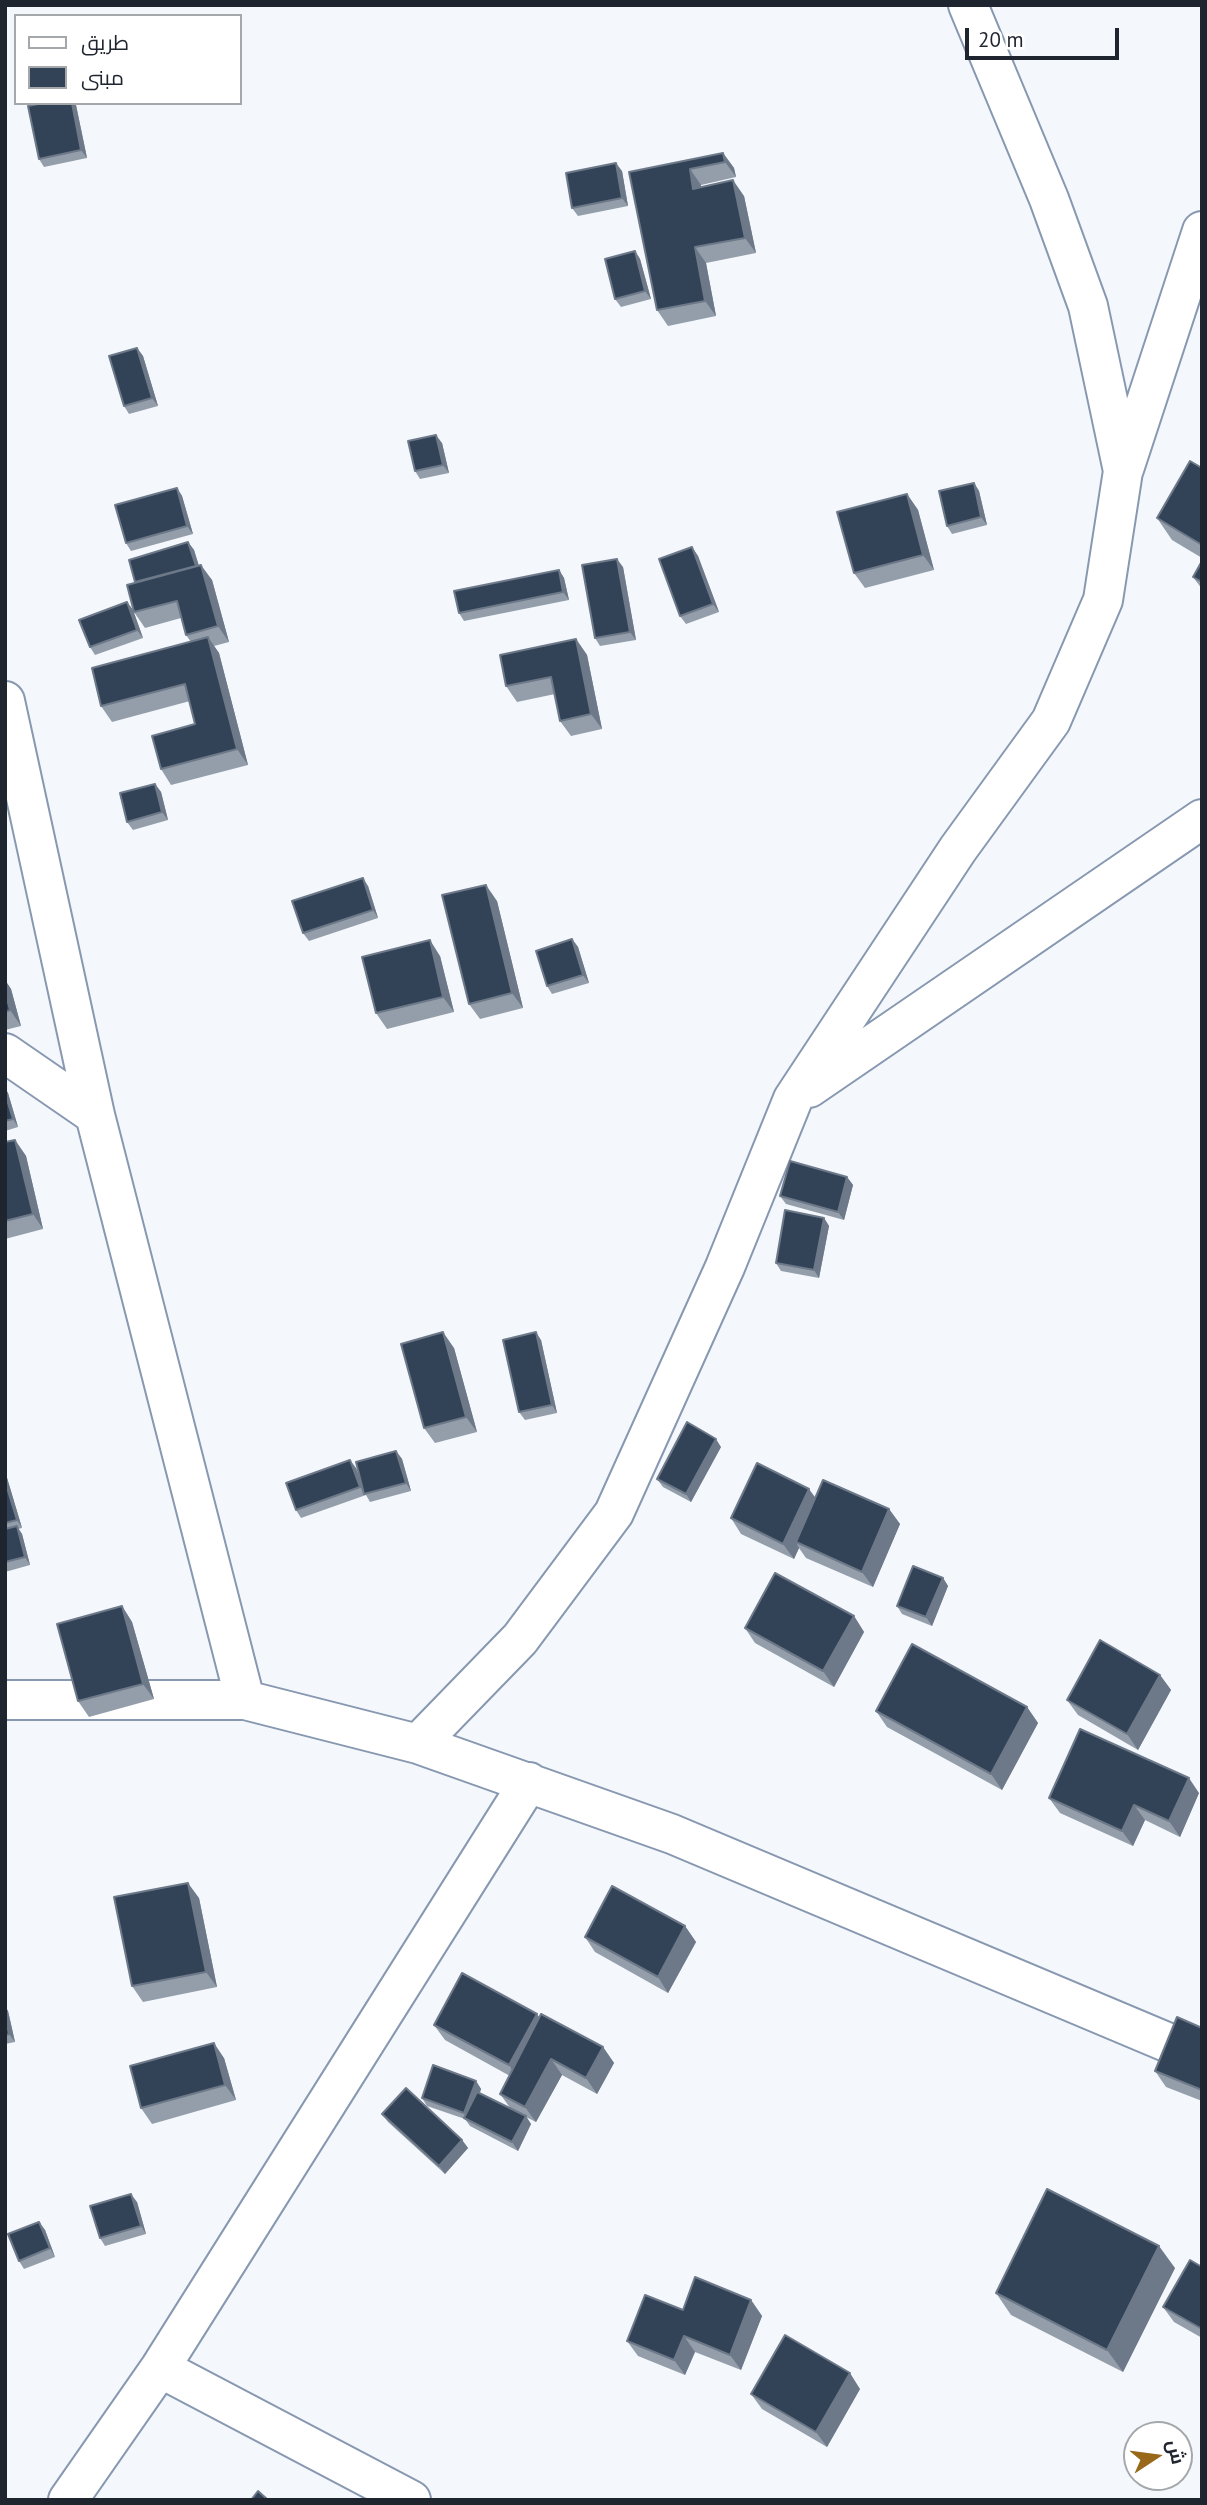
<!DOCTYPE html>
<meta charset="utf-8">
<style>
body{margin:0}
#map{position:relative;width:1207px;height:2505px;overflow:hidden;background:#f4f8fd;font-family:"PT Sans",Cairo,sans-serif}
canvas{display:block}
.frame{position:absolute;inset:0;border:7px solid #1e252e;pointer-events:none}
.legend{position:absolute;left:14px;top:14px;width:228px;height:91px;box-sizing:border-box;background:#fff;border:2px solid #a5a8ab;margin:0;padding:9px 12px;list-style:none;font-size:21px;color:#1e252e}
.legend li{display:flex;align-items:center;gap:14px;height:35px}
.legend b{width:35px;border:2px solid #a5a8ab}
.north{position:absolute;left:1123px;top:2421px;width:70px;height:70px;box-sizing:border-box;background:#fff;border:2px solid #a5a8ab;border-radius:50%;rotate:77deg;font-size:19px;font-weight:700;line-height:28px;text-align:center;color:#1e252e}
.north::after{content:'';display:block;margin:auto;width:24px;height:32px;background:#976919;clip-path:polygon(50% 0,100% 100%,50% 72%,0 100%)}
.scale{position:absolute;left:965px;top:28px;width:154px;height:32px;box-sizing:border-box;border:4px solid #1e252e;border-top:0;padding-left:9px;font-size:21px;line-height:24px;white-space:nowrap;color:#1e252e;-webkit-text-stroke:5px #fff;paint-order:stroke}
</style>
<div id="map">
<canvas width="1207" height="2505"></canvas>
<div class="frame"></div>
<ul class="legend">
<li><b style="height:9px;background:#fff"></b>طريق</li>
<li><b style="height:19px;background:#334357"></b>مبنى</li>
</ul>
<div class="north">ش</div>
<div class="scale">20 m</div>
</div>
<script>
const g = document.querySelector('canvas').getContext('2d');
g.lineJoin = 'round';
function strokePath(path, color, width, dash) {
  g.strokeStyle = color;
  g.lineWidth = width;
  g.lineCap = dash ? 'butt' : 'round';
  g.setLineDash(dash || []);
  g.stroke(path);
}
function fillPath(path, color) {
  g.fillStyle = color;
  g.fill(path, 'evenodd');
}
const minor = new Path2D(`
 M1124 469 1202 231
 M5 701 95 1115 245 1700
 M5 1053 95 1115
 M809 1088 1202 819
 M5 1700H245L418 1744 672 1834 1202 2057
 M418 1744 520 1639 614 1513 725 1267 793 1099 958 849 1051 721 1103 600 1123 471 1088 306 1049 199 968 5
 M160 2368 411 2500
 M68 2500 160 2368 529 1782`);
strokePath(minor, '#8798b0', 42);
strokePath(minor, '#fff', 38);
fillPath(new Path2D(`
 M43 103H75L76 105 87 158 44 167 39 159Z
 M723 153 734 168 736 177 701 185V187L744 196 756 253 706 263 716 316 668 326 657 310 629 172Z
 M622 171 628 206 578 216 572 208Z
 M635 251 640 259 651 299 621 307 615 299Z
 M137 348 143 356 158 406 129 414 124 406Z
 M442 443 449 473 420 479 415 471Z
 M1202 468V558L1172 540 1157 518Z
 M974 483 979 491 987 525 952 534 947 526Z
 M177 488 182 496 193 534 131 551 126 543Z
 M907 494 918 510 934 570 865 588 854 573Z
 M188 542 194 550 199 566 212 580 229 642 214 646 219 653 248 765 171 785 161 769 195 724 190 701 112 722 101 706 191 642 186 635 181 618 145 628 134 612 135 582Z
 M692 547 698 556 719 612 686 624 680 616Z
 M1202 561V589L1193 577Z
 M623 567 636 640 600 646 595 638Z
 M559 570 564 578 569 600 464 621 459 613Z
 M127 602 133 610 143 638 95 655 90 647Z
 M576 639 587 655 602 729 571 736 560 721 555 694 517 702 506 686Z
 M155 784 161 792 168 820 133 830 127 822Z
 M368 886 378 918 309 941 303 933Z
 M497 901 523 1008 480 1019 469 1004Z
 M572 939 578 947 589 983 552 994 547 986Z
 M440 956 454 1012 387 1029 376 1013Z
 M5 980 11 989 21 1026 5 1030Z
 M5 1088 8 1093 18 1127 5 1131Z
 M15 1140 26 1156 43 1229 5 1239V1142Z
 M847 1177 853 1185 844 1220 786 1204 780 1196Z
 M824 1218 829 1226 819 1278 781 1271 776 1263Z
 M541 1340 557 1413 525 1420 519 1412Z
 M454 1348 477 1432 435 1443 424 1428Z
 M721 1447 691 1502 663 1487 657 1479Z
 M396 1451 402 1459 411 1491 370 1502 366 1495 301 1518 296 1510 356 1468 362 1484Z
 M5 1471 22 1528 18 1529 22 1534 30 1565 5 1572Z
 M815 1497 889 1509 900 1524 873 1587 806 1558 799 1548 794 1559 741 1534 731 1518Z
 M943 1578 948 1586 932 1626 902 1614 897 1606Z
 M122 1606 132 1622 154 1699 89 1717 78 1701Z
 M854 1616 864 1632 834 1687 755 1643 745 1628Z
 M1160 1675 1171 1690 1138 1750 1078 1715 1067 1700Z
 M1027 1707 1038 1723 1002 1790 887 1727 876 1711Z
 M1199 1793 1180 1837 1145 1820 1133 1846 1060 1813 1049 1798Z
 M199 1898 217 1987 143 2002 132 1986Z
 M685 1926 696 1942 668 1993 595 1952 585 1937Z
 M5 2006 8 2011 15 2042 5 2044Z
 M537 2014 539 2018 603 2047 614 2063 597 2094 562 2075 536 2122 526 2117 531 2124 518 2151 470 2126 465 2119 427 2106 422 2098 476 2081 481 2089 480 2093 511 2109 500 2094 510 2076 445 2040 434 2025Z
 M1202 2028V2101L1166 2087 1155 2071Z
 M224 2058 236 2100 152 2124 141 2108Z
 M382 2114 462 2140 468 2148 445 2174 388 2122Z
 M137 2202 146 2234 105 2246 100 2238Z
 M39 2222 45 2230 55 2257 24 2269 19 2261Z
 M1202 2267V2338L1174 2322 1163 2307Z
 M1175 2268 1123 2372 1011 2315 996 2293Z
 M751 2300 762 2316 741 2370 695 2352 685 2375 638 2356 627 2341Z
 M860 2389 827 2447 762 2409 751 2394Z`), '#949eaa');
fillPath(new Path2D(`
 M72 103H75L76 105 87 158 81 150Z
 M723 153 734 168 736 177 725 162Z
 M616 163 622 171 628 206 622 198Z
 M690 169 701 185 704 204 693 189Z
 M733 180 744 196 756 253 745 238Z
 M695 247 706 263 716 316 705 301Z
 M635 251 640 259 651 299 645 291Z
 M137 348 143 356 158 406 152 398Z
 M436 435 442 443 449 473 443 465Z
 M974 483 979 491 987 525 981 517Z
 M177 488 182 496 193 534 187 526Z
 M907 494 918 510 934 570 923 555Z
 M188 542 194 550 202 576 196 568Z
 M692 547 698 556 719 612 713 604Z
 M617 559 623 567 636 640 630 632Z
 M201 565 212 580 229 642 218 626Z
 M559 570 564 578 569 600 563 592Z
 M127 602 133 610 143 638 137 630Z
 M208 637 219 653 248 765 237 749Z
 M576 639 587 655 602 729 591 714Z
 M155 784 161 792 168 820 162 812Z
 M363 878 368 886 378 918 373 910Z
 M486 885 497 901 523 1008 512 993Z
 M572 939 578 947 589 983 583 975Z
 M430 940 440 956 454 1012 443 997Z
 M5 980 11 989 21 1026 10 1010 5 991Z
 M5 1088 8 1093 18 1127 13 1119 5 1093Z
 M15 1140 26 1156 43 1229 33 1214Z
 M847 1177 853 1185 844 1220 838 1212Z
 M824 1218 829 1226 819 1278 814 1270Z
 M443 1332 454 1348 477 1432 466 1417Z
 M536 1332 541 1340 557 1413 552 1405Z
 M716 1439 721 1447 691 1502 686 1494Z
 M396 1451 402 1459 411 1491 406 1483Z
 M350 1460 356 1468 366 1495 360 1487Z
 M5 1471 22 1528 17 1520 5 1481Z
 M809 1489 820 1504 796 1542 799 1548 794 1559 783 1544Z
 M889 1509 900 1524 873 1587 862 1572Z
 M17 1526 22 1534 30 1565 25 1557Z
 M943 1578 948 1586 932 1626 926 1617Z
 M122 1606 132 1622 154 1699 143 1684Z
 M854 1616 864 1632 834 1687 823 1671Z
 M1160 1675 1171 1690 1138 1750 1127 1734Z
 M1027 1707 1038 1723 1002 1790 991 1774Z
 M1189 1778 1199 1793 1180 1837 1169 1821Z
 M1134 1805 1145 1820 1133 1846 1122 1831Z
 M188 1883 199 1898 217 1987 206 1972Z
 M685 1926 696 1942 668 1993 658 1977Z
 M5 2006 8 2011 15 2042 9 2034 5 2016Z
 M537 2014 548 2030 519 2081 509 2065Z
 M214 2043 224 2058 236 2100 225 2085Z
 M603 2047 614 2063 597 2094 586 2078Z
 M551 2059 562 2075 536 2122 525 2107Z
 M476 2081 481 2089 469 2121 464 2113Z
 M526 2116 531 2124 518 2151 512 2142Z
 M462 2140 468 2148 445 2174 439 2166Z
 M131 2194 137 2202 146 2234 141 2226Z
 M39 2222 45 2230 55 2257 50 2248Z
 M1159 2246 1175 2268 1123 2372 1107 2350Z
 M751 2300 762 2316 741 2370 730 2355Z
 M684 2336 695 2352 685 2375 674 2360Z
 M850 2373 860 2389 827 2447 816 2432Z`), '#6d7989');
const building = new Path2D(`
 M43 103H72L81 150 39 159 28 106Z
 M723 153 725 162 690 169 693 189 733 180 745 238 695 247 705 301 657 310 629 172Z
 M616 163 622 198 572 208 566 173Z
 M635 251 645 291 615 299 605 259Z
 M137 348 152 398 124 406 109 356Z
 M436 435 443 465 415 471 408 441Z
 M1190 461 1202 468V545L1157 518Z
 M974 483 981 517 947 526 939 491Z
 M177 488 187 526 126 543 115 505Z
 M907 494 923 555 854 573 837 512Z
 M188 542 196 566 135 582 129 560Z
 M692 547 713 604 680 616 659 559Z
 M617 559 630 632 595 638 582 565Z
 M1202 561V582L1193 577Z
 M201 565 218 626 186 635 177 601 134 612 127 585Z
 M559 570 563 592 459 613 454 591Z
 M127 602 137 630 90 647 79 620Z
 M208 637 237 749 161 769 152 736 195 724 185 684 101 706 92 668Z
 M576 639 591 714 560 721 551 677 506 686 500 655Z
 M155 784 162 812 127 822 120 793Z
 M363 878 373 910 303 933 292 901Z
 M486 885 512 993 469 1004 442 895Z
 M572 939 583 975 547 986 536 951Z
 M430 940 443 997 376 1013 362 957Z
 M5 991 10 1010 5 1012Z
 M5 1093 13 1119 5 1121Z
 M15 1140 33 1214 5 1221V1142Z
 M790 1161 847 1177 838 1212 780 1196Z
 M785 1210 824 1218 814 1270 776 1263Z
 M443 1332 466 1417 424 1428 401 1344Z
 M536 1332 552 1405 519 1412 503 1340Z
 M687 1422 716 1439 686 1494 657 1479Z
 M396 1451 406 1483 364 1494 356 1462Z
 M350 1460 360 1487 296 1510 286 1483Z
 M757 1463 809 1489 783 1544 731 1518Z
 M823 1480 889 1509 862 1572 796 1542Z
 M5 1481 17 1520 5 1523Z
 M17 1526 25 1557 5 1562V1529Z
 M913 1566 943 1578 926 1617 897 1606Z
 M775 1573 854 1616 823 1671 745 1628Z
 M122 1606 143 1684 78 1701 57 1624Z
 M1100 1640 1160 1675 1127 1734 1067 1700Z
 M912 1644 1027 1707 991 1774 876 1711Z
 M1080 1729 1189 1778 1169 1821 1134 1805 1122 1831 1049 1798Z
 M188 1883 206 1972 132 1986 114 1897Z
 M612 1886 685 1926 658 1977 585 1937Z
 M462 1973 537 2014 509 2065 434 2025Z
 M541 2014 603 2047 586 2078 551 2059 525 2107 500 2094Z
 M5 2016 9 2034 5 2035Z
 M1177 2017 1202 2028V2090L1155 2071Z
 M214 2043 225 2085 141 2108 130 2066Z
 M433 2065 476 2081 464 2113 422 2098Z
 M406 2088 462 2140 439 2166 382 2114Z
 M477 2092 526 2116 512 2142 464 2118Z
 M1047 2189 1159 2246 1107 2350 996 2293Z
 M131 2194 141 2226 100 2238 90 2206Z
 M39 2222 50 2248 19 2261 8 2234Z
 M1190 2260 1202 2267V2329L1163 2307Z
 M695 2277 751 2300 730 2355 684 2336 674 2360 627 2341 645 2295 683 2310Z
 M785 2335 850 2373 816 2432 751 2394Z
 M258 2491 268 2500H251Z`);
fillPath(building, '#334357');
strokePath(building, '#6d7989', 2);
</script>
